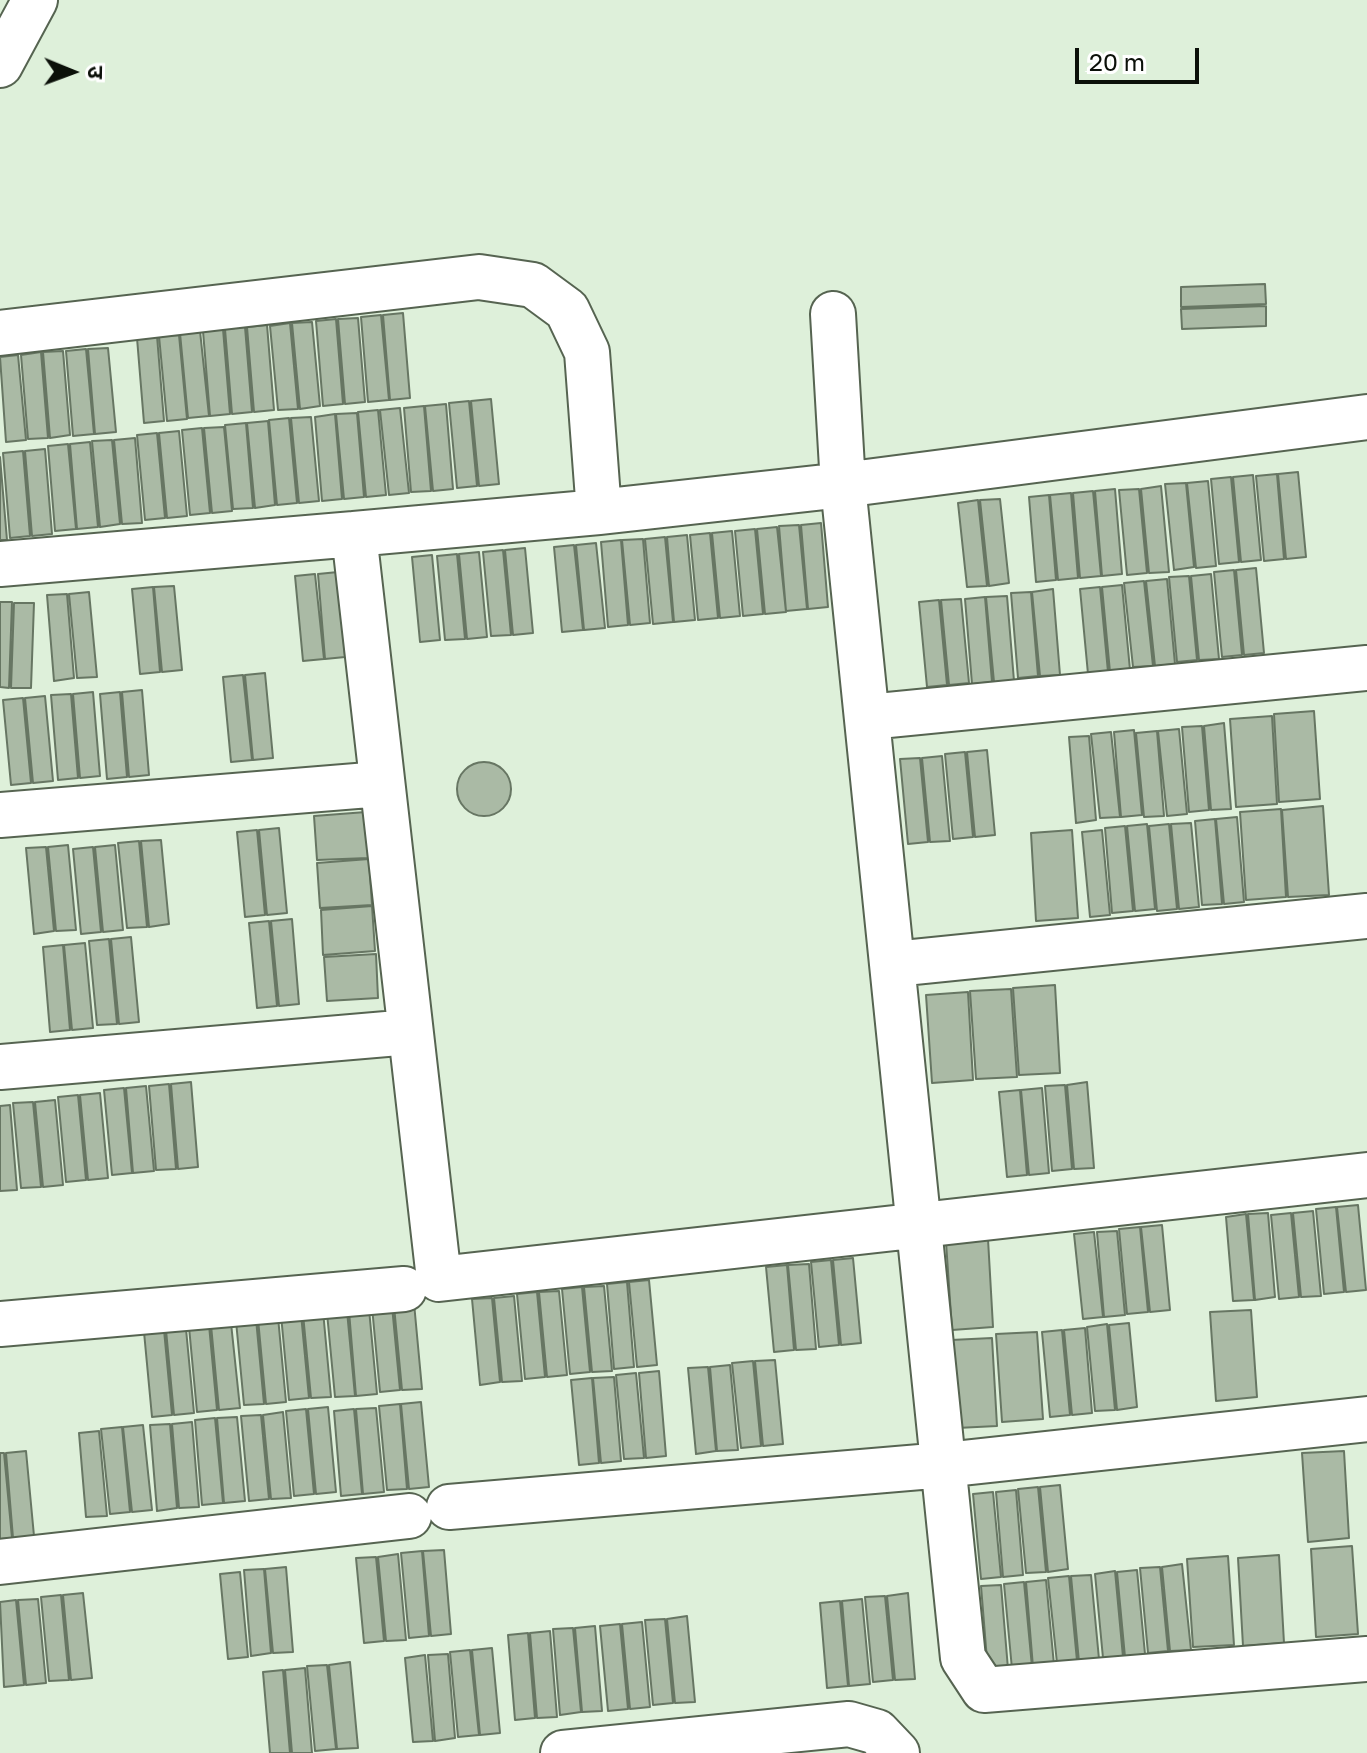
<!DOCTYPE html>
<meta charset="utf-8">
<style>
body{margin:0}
#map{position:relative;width:1367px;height:1753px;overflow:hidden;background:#def0da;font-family:"Golos Text","Noto Sans Devanagari",sans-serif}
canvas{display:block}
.north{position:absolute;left:32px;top:32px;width:80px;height:80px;-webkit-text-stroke:6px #fff;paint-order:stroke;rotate:91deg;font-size:22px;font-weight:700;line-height:32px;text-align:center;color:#0b1009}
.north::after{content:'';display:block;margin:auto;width:28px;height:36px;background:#0b1009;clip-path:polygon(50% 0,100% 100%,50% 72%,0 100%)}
.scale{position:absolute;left:1075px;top:48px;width:124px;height:36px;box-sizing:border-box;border:4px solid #0b1009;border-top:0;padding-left:10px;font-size:24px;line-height:28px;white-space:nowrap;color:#0b1009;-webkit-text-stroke:6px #fff;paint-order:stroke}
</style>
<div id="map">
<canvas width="1367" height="1753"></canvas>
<div class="north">उ</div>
<div class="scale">20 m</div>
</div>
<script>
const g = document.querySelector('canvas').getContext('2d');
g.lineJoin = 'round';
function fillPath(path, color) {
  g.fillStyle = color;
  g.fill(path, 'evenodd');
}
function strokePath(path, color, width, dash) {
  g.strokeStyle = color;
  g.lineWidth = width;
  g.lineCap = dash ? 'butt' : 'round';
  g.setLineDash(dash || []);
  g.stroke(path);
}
const building = new Path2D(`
 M1265 284 1266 304 1181 307V287Z
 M1266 306V326L1182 329 1181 309Z
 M403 313 410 398 390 400 383 315Z
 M381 315 389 400 368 402 361 317Z
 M358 318 365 402 345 404 338 319Z
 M336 319 343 404 323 406 316 321Z
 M312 322 320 406 300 409 292 323Z
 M290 323 298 409 278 410 270 326Z
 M267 325 274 410 254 412 247 327Z
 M245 327 252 412 232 414 225 329Z
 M223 329 230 414 210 416 203 331Z
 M200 331 209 416 188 418 180 333Z
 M179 335 187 419 167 421 159 336Z
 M157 336 164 421 144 423 137 338Z
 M108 348 116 432 95 434 88 349Z
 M86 349 94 434 73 436 66 351Z
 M63 351 70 435 50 438 43 352Z
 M41 352 48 438 28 439 21 355Z
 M18 355 26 440 6 442 0 357Z
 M491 399 499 484 479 486 471 401Z
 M469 401 477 486 457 488 449 403Z
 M446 404 453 489 433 491 425 406Z
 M424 406 431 491 411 492 404 408Z
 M400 408 409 493 389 495 380 410Z
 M378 410 386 495 366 497 358 412Z
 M357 413 364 497 344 499 336 414Z
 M335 414 342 499 322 501 315 417Z
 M311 417 319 501 299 503 291 418Z
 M289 418 297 503 277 505 269 420Z
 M268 421 275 505 255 508 247 423Z
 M246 423 253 508 233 509 225 425Z
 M224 427 232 511 212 513 204 428Z
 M202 428 210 513 190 515 182 430Z
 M179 431 187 516 167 518 159 433Z
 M157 433 165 518 145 520 137 435Z
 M135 438 142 523 122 524 114 440Z
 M112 440 120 524 100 527 92 441Z
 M90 442 98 527 77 529 70 444Z
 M68 444 76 529 55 531 48 446Z
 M45 449 52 534 32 536 25 451Z
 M23 451 30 536 10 538 3 453Z
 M0 457 7 540H0Z
 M1298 472 1306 557 1286 559 1278 474Z
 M1277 474 1284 559 1264 561 1256 476Z
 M1253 475 1261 560 1241 562 1233 477Z
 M1231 477 1239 562 1219 564 1211 479Z
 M1208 481 1216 566 1196 568 1187 483Z
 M1186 483 1194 567 1174 570 1165 484Z
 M1161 486 1169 572 1149 573 1141 489Z
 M1115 489 1122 574 1102 576 1095 491Z
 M1139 489 1147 573 1127 575 1119 490Z
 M1093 491 1101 576 1080 578 1073 493Z
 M1071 493 1078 578 1058 580 1050 495Z
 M1049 495 1056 580 1036 582 1029 497Z
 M1000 499 1009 583 989 586 980 500Z
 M978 500 987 586 967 587 958 503Z
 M821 523 828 607 808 609 801 525Z
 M799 525 807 609 786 611 779 526Z
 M777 527 786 612 765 614 757 529Z
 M755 529 763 614 743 616 735 531Z
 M732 531 740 616 720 618 712 533Z
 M710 533 718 618 698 620 690 535Z
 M687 535 695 620 674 622 667 537Z
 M665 537 673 622 653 624 645 539Z
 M643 539 650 623 630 625 622 540Z
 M621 540 628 625 608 627 601 542Z
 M596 543 605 628 584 630 576 545Z
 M574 545 583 630 562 632 554 547Z
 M525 548 533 633 513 635 505 550Z
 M503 550 511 635 491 636 483 552Z
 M479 552 487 637 467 639 459 554Z
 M457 554 465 639 445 640 437 556Z
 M432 555 440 640 420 642 412 557Z
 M1256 568 1264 653 1244 655 1236 570Z
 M1234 570 1242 655 1222 657 1214 572Z
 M338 572 345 657 325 659 318 574Z
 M315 574 324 659 303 661 295 576Z
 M1211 574 1219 659 1199 660 1191 576Z
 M1189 576 1197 660 1177 662 1169 577Z
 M1167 579 1175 664 1155 666 1146 581Z
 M1144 581 1153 666 1133 667 1124 583Z
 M1122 585 1130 670 1110 672 1102 587Z
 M174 586 182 670 162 672 154 587Z
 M153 587 160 672 140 674 132 589Z
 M1100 587 1108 672 1088 674 1080 589Z
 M1053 589 1060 675 1040 676 1032 592Z
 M89 592 97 677 77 678 69 594Z
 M1031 592 1038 676 1018 678 1011 593Z
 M67 594 74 678 54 681 47 595Z
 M1007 596 1014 681 994 682 986 597Z
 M985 597 992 682 972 684 965 599Z
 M961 599 969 683 949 685 941 600Z
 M939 600 947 685 927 687 919 602Z
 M0 602H12L9 688 0 687Z
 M14 603H34L31 688H11Z
 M265 673 273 758 253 760 245 675Z
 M243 675 252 760 231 762 223 677Z
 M142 690 149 775 129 777 122 692Z
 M93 692 100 776 80 778 73 694Z
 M120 692 127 777 107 779 100 694Z
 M71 694 78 778 58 780 51 695Z
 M45 696 53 781 33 783 25 698Z
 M23 698 31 783 11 785 3 700Z
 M1314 711 1320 799 1279 802 1274 714Z
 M1272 716 1277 804 1236 807 1230 719Z
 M1224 723 1231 809 1211 810 1204 726Z
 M1202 726 1209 810 1189 812 1182 727Z
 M1179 729 1187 814 1167 816 1158 731Z
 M1134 730 1142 815 1121 817 1114 732Z
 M1157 731 1164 816 1144 817 1136 733Z
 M1111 732 1120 817 1100 818 1091 734Z
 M1089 736 1096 820 1076 823 1069 737Z
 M987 750 995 835 975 837 967 752Z
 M965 752 973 837 953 839 945 754Z
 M942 756 950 841 930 842 922 758Z
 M920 758 928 842 908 844 900 759Z
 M457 789a27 27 0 1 1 54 0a27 27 0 1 1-54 0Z
 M1323 806 1329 895 1288 897 1282 810Z
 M1281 809 1286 897 1246 900 1240 812Z
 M366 812 368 858 317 860 314 816Z
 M1237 817 1244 902 1224 904 1216 819Z
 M1215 819 1222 904 1202 905 1195 821Z
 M1191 823 1199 907 1179 909 1171 824Z
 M1147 824 1155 909 1135 911 1127 826Z
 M1169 824 1177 909 1157 911 1149 826Z
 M1125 826 1133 911 1112 913 1105 828Z
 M279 828 287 913 267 915 259 830Z
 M257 830 265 915 245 917 237 832Z
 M1072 830 1078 918 1036 921 1031 833Z
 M1102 830 1110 915 1090 917 1082 832Z
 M161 840 169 924 149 927 141 841Z
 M139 841 147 927 127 928 118 843Z
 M68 845 76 930 56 931 48 847Z
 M115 845 123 930 103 932 95 847Z
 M46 847 54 931 34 934 26 848Z
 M93 847 101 932 81 934 73 849Z
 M369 859 372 905 320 908 317 863Z
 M372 906 375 951 323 955 321 910Z
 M292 919 299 1004 279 1006 271 921Z
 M269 921 277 1006 257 1008 249 923Z
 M131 937 139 1022 119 1024 111 939Z
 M109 939 117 1024 97 1025 89 941Z
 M85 943 93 1028 72 1030 64 945Z
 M63 945 70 1030 50 1032 43 947Z
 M376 954 378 998 327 1001 324 957Z
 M1055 985 1060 1073 1019 1075 1013 988Z
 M1011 989 1017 1077 976 1079 970 991Z
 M968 992 973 1080 932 1083 926 995Z
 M191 1082 198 1167 178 1169 171 1084Z
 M1087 1082 1094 1168 1074 1169 1067 1085Z
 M169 1084 176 1169 156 1170 149 1086Z
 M1065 1085 1072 1169 1052 1171 1045 1086Z
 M146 1086 154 1171 133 1173 126 1088Z
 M124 1088 132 1173 112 1175 104 1090Z
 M1042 1088 1049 1173 1029 1175 1021 1090Z
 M1020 1090 1027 1175 1007 1177 999 1092Z
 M100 1093 108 1178 88 1180 80 1095Z
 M78 1095 86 1180 66 1182 58 1097Z
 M55 1100 63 1185 43 1187 35 1102Z
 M33 1102 41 1187 21 1188 13 1103Z
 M10 1105 17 1190 0 1191V1106Z
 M1358 1205 1366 1290 1346 1292 1337 1207Z
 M1336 1207 1344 1292 1324 1294 1316 1209Z
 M1313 1211 1321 1296 1301 1297 1293 1213Z
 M1268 1213 1275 1297 1255 1300 1248 1214Z
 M1291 1213 1299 1297 1279 1299 1271 1215Z
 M1246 1214 1254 1300 1233 1301 1226 1217Z
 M1162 1225 1170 1310 1150 1312 1141 1227Z
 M1140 1227 1148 1312 1127 1314 1119 1229Z
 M1117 1231 1125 1315 1104 1317 1097 1232Z
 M1094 1232 1103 1317 1083 1319 1074 1234Z
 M988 1239 993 1327 952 1330 946 1242Z
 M853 1258 861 1343 841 1345 833 1260Z
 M831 1260 839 1345 819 1347 811 1262Z
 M809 1264 816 1349 796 1350 788 1265Z
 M787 1265 794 1350 774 1352 766 1267Z
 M649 1280 657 1365 637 1367 629 1282Z
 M627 1282 634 1367 614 1369 607 1284Z
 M604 1286 612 1371 592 1372 584 1287Z
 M582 1287 590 1372 570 1374 562 1289Z
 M559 1291 567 1375 547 1377 539 1292Z
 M537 1292 545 1377 525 1379 517 1294Z
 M514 1296 522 1381 502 1382 494 1298Z
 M492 1298 500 1382 480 1385 472 1299Z
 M414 1303 422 1389 402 1390 394 1306Z
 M392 1306 400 1390 380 1392 372 1307Z
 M369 1309 377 1394 356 1396 349 1311Z
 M1251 1310 1257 1397 1216 1401 1210 1312Z
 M323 1311 331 1397 311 1398 303 1314Z
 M347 1311 355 1396 335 1397 327 1313Z
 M301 1314 309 1398 289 1400 281 1315Z
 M278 1317 286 1402 266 1404 258 1319Z
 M256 1319 264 1404 244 1405 236 1321Z
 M231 1323 240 1408 219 1410 211 1325Z
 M1129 1323 1137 1407 1117 1410 1109 1325Z
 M1107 1324 1115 1410 1095 1411 1087 1327Z
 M209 1325 217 1410 197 1412 189 1327Z
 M1085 1328 1092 1413 1072 1415 1064 1330Z
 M186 1329 194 1413 174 1415 166 1330Z
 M164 1330 172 1415 152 1417 144 1332Z
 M1062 1330 1070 1415 1050 1417 1042 1332Z
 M1037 1332 1043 1419 1002 1422 996 1334Z
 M992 1338 997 1426 957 1428 951 1340Z
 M775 1360 783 1444 763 1446 755 1361Z
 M753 1361 761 1446 741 1448 732 1363Z
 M730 1365 738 1450 717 1451 710 1367Z
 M708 1367 716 1451 696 1454 688 1368Z
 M659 1371 666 1456 646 1458 639 1373Z
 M636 1373 644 1458 624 1459 616 1375Z
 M614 1377 621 1461 601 1463 593 1378Z
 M592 1378 599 1463 579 1465 571 1380Z
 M421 1402 429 1487 409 1489 401 1404Z
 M400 1404 407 1489 387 1490 379 1406Z
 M328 1407 336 1492 316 1494 308 1409Z
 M376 1408 384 1492 363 1494 356 1409Z
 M306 1409 314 1494 294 1496 286 1411Z
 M354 1409 362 1494 341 1496 334 1411Z
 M283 1412 291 1498 271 1499 263 1415Z
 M261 1415 269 1499 249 1501 241 1416Z
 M237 1417 245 1501 224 1503 217 1418Z
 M215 1418 223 1503 202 1505 195 1420Z
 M192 1422 199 1507 179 1508 172 1424Z
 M170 1424 177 1508 157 1511 150 1425Z
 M143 1425 152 1510 132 1512 123 1427Z
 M122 1427 130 1512 110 1514 101 1429Z
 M99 1431 107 1516 86 1517 79 1433Z
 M26 1451 34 1536 13 1538 6 1453Z
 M1344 1451 1349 1538 1308 1542 1302 1453Z
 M0 1453H4L12 1538 0 1539Z
 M1060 1485 1068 1569 1048 1572 1040 1487Z
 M1038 1487 1046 1572 1026 1573 1018 1489Z
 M1016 1490 1023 1575 1003 1577 996 1492Z
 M993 1492 1001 1577 981 1579 973 1494Z
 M1352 1546 1358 1634 1316 1637 1311 1549Z
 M444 1550 451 1634 431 1636 423 1551Z
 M422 1551 429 1636 409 1638 401 1553Z
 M398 1554 406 1640 386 1641 378 1557Z
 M1279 1555 1284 1643 1243 1646 1238 1558Z
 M1228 1556 1234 1645 1193 1647 1187 1559Z
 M376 1557 384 1641 364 1643 356 1558Z
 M1182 1564 1191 1650 1170 1651 1162 1567Z
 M286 1567 293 1652 273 1653 265 1569Z
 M1160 1567 1168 1651 1148 1653 1140 1568Z
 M264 1569 271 1653 251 1656 244 1570Z
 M1137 1570 1145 1654 1125 1657 1117 1572Z
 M1115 1571 1123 1657 1103 1658 1095 1574Z
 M240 1572 248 1657 228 1659 220 1574Z
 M1091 1575 1099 1659 1079 1662 1071 1576Z
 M1069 1576 1077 1661 1057 1663 1048 1578Z
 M1046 1580 1054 1665 1033 1667 1026 1582Z
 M1024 1582 1032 1667 1012 1669 1004 1584Z
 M1001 1585 1008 1669 988 1672 981 1586Z
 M83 1593 92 1678 71 1680 63 1595Z
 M908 1593 915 1679 895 1680 887 1596Z
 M61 1595 69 1680 49 1681 41 1597Z
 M885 1596 893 1680 873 1682 865 1597Z
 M38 1599 46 1683 26 1685 18 1600Z
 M862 1599 870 1684 849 1686 842 1601Z
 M16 1600 24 1685 4 1687 0 1602Z
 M840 1601 848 1686 827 1688 820 1603Z
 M687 1616 695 1702 675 1703 667 1619Z
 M665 1619 673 1703 653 1705 645 1620Z
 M642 1622 650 1707 630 1709 622 1624Z
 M620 1624 628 1709 608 1711 600 1626Z
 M595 1626 602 1711 582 1712 575 1628Z
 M573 1628 581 1712 560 1715 553 1629Z
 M550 1631 557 1717 537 1718 530 1633Z
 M528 1633 535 1718 515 1720 508 1635Z
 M492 1648 500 1733 480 1735 472 1650Z
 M470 1650 479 1735 458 1737 450 1652Z
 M448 1654 455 1738 435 1741 428 1655Z
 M425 1655 433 1741 413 1742 405 1658Z
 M350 1662 358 1748 337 1749 329 1665Z
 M327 1665 336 1749 315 1751 307 1666Z
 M305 1668 312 1753H292L285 1670Z
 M283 1670 290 1753H270L263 1672Z`);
fillPath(building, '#aabaa5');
strokePath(building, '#677663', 2);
const minor = new Path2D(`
 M0 65 35 0
 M833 314 843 485 963 1658 984 1690 1367 1659
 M0 333 479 277 533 285 567 310 587 352 599 512
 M354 534 599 512 843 485 1367 417
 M0 564 354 534 439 1279 1367 1175
 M868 717 1367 668
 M0 815 381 784
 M894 964 1367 916
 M0 1067 410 1032
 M0 1324 404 1289
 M449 1507 944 1465 1367 1419
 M0 1562 409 1516
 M563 1753 849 1724 877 1732 897 1753`);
strokePath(minor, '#566451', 48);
strokePath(minor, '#fff', 44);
</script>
